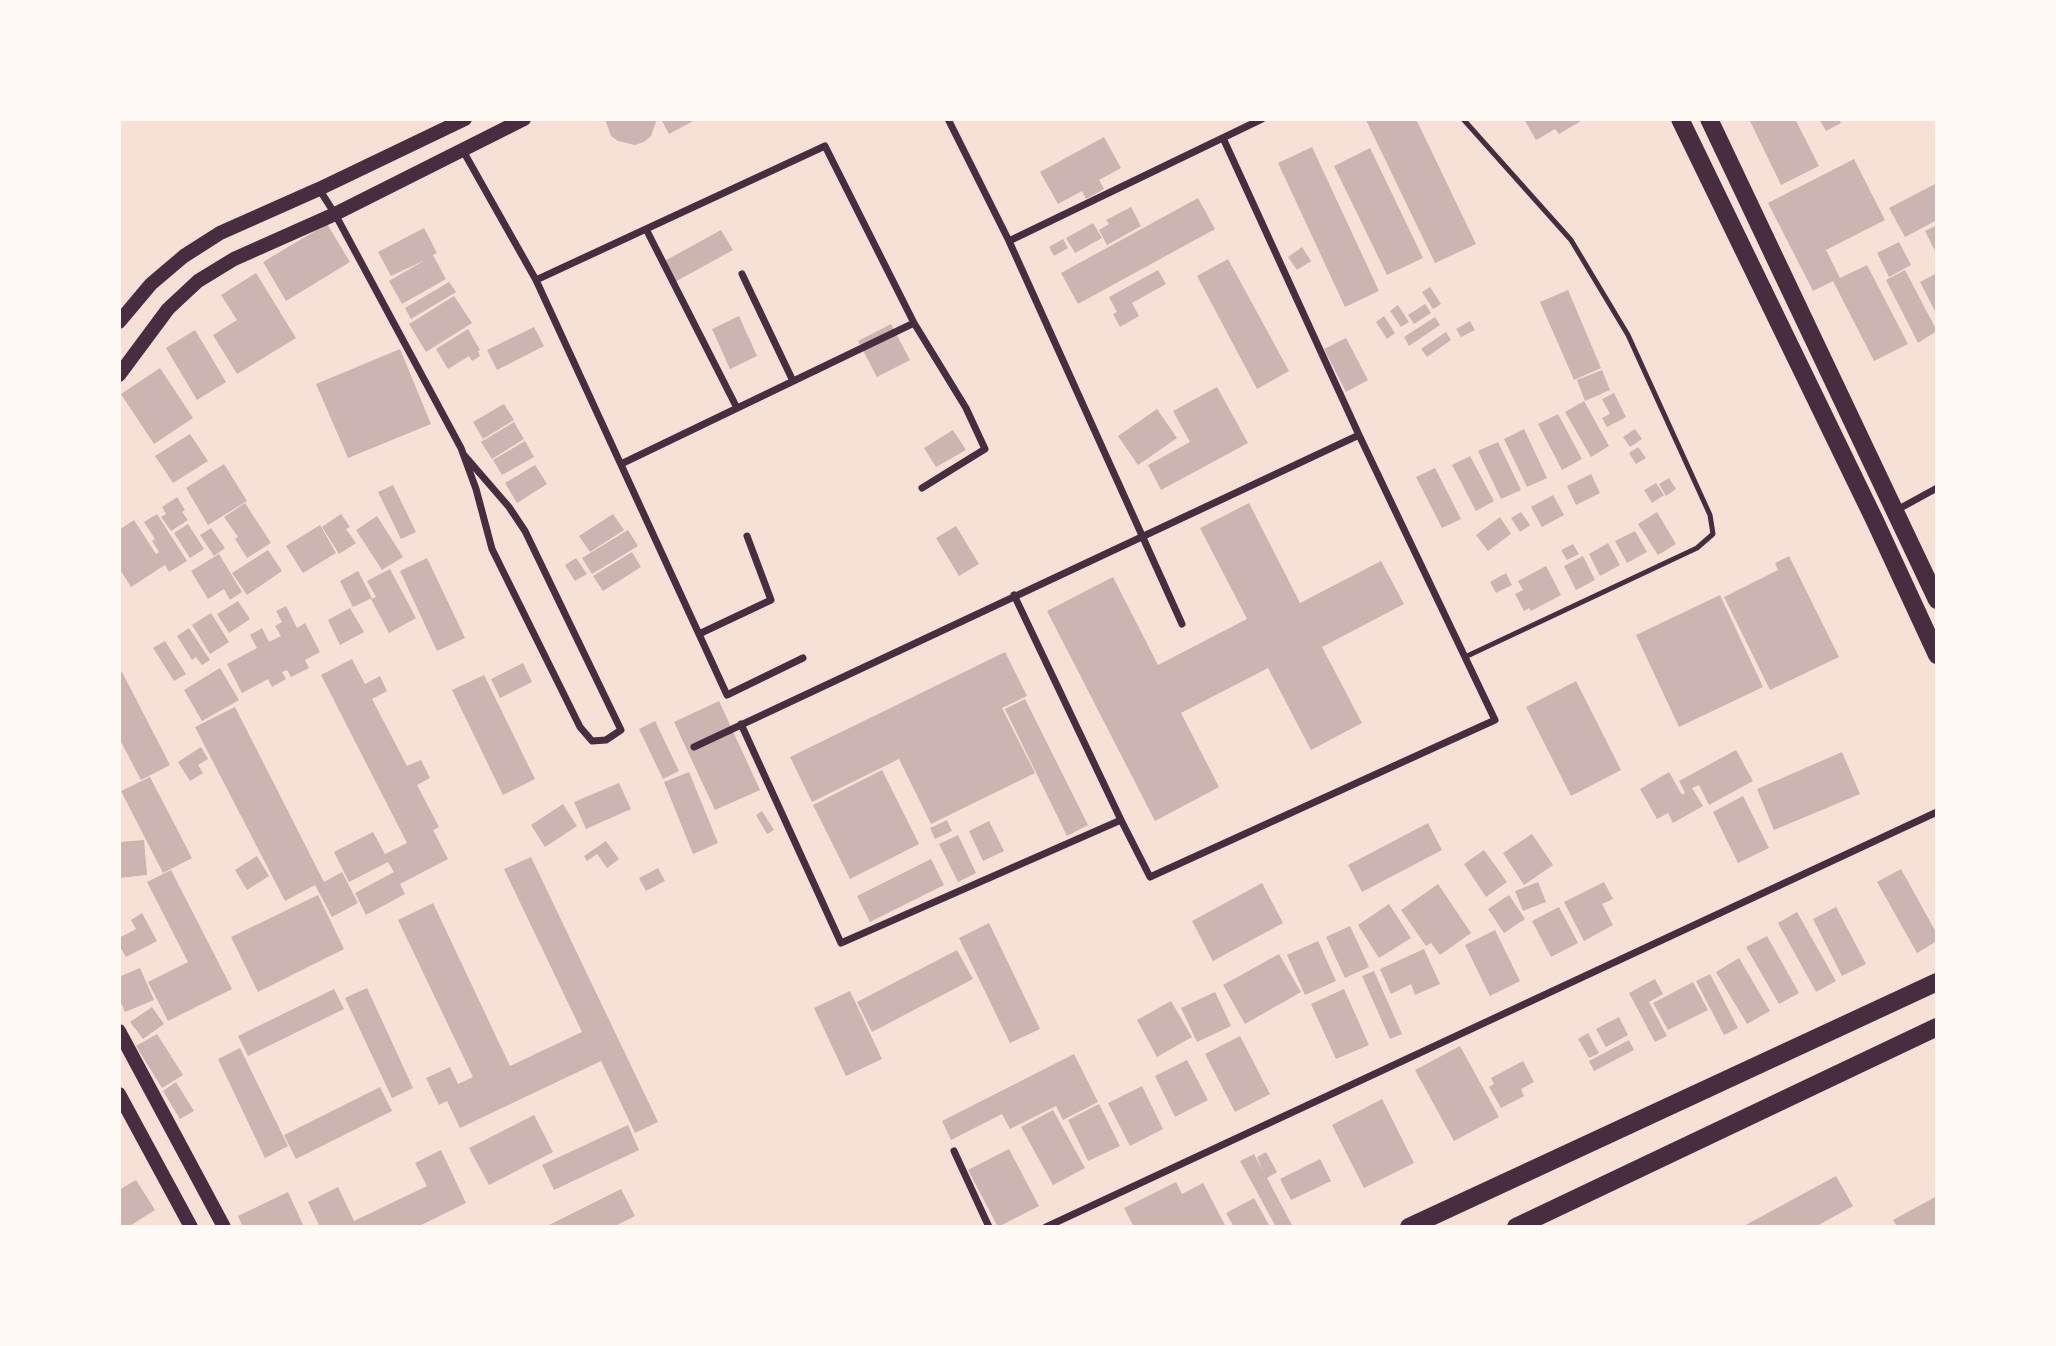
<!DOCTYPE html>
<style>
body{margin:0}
#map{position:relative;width:2056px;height:1346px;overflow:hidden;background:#f7e1d7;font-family:Overpass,sans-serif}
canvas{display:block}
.frame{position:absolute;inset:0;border:121px solid #fffaf5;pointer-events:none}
</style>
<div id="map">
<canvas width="2056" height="1346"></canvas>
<div class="frame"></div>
</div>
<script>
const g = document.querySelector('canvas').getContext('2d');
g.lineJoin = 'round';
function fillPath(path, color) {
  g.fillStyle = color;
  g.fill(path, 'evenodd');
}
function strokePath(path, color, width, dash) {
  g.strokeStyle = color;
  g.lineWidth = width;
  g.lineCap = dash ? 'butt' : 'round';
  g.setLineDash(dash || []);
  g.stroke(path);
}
fillPath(new Path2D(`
 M605 119H657L651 136 644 142 635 145 618 141 611 136Z
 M661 119H697L669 134Z
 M1370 119H1416L1476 244 1435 263 1366 120Z
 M1528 119H1579L1581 121 1559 134 1555 129 1536 140 1525 121Z
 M1749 119H1795L1819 166 1781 185Z
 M1819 119H1839L1841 123 1826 131Z
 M1104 137 1121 168 1099 180 1104 189 1086 199 1082 191 1058 204 1040 172Z
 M1312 147 1379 291 1345 307 1278 163Z
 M1370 148 1423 258 1387 275 1334 166Z
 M1854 159 1885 220 1826 250 1840 278 1867 265 1908 344 1874 361 1833 281 1813 291 1768 203Z
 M1937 183V220L1905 237 1889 208Z
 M1198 198 1215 229 1078 304 1061 273Z
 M1131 207 1141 226 1107 245 1099 230 1109 224 1106 220Z
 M1093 223 1102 238 1075 253 1066 238Z
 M327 224 350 262 286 301 263 262Z
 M1937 225V255L1925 231Z
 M424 228 437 253 433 255 446 279 402 304 389 281 425 260 391 276 378 252Z
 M721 230 733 250 673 283 661 263Z
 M1063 239 1068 248 1054 256 1049 247Z
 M1899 242 1911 265 1889 277 1877 253Z
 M1302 247 1311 261 1297 270 1288 257Z
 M1228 259 1289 371 1257 389 1197 276Z
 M1158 270 1166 284 1132 303 1139 316 1120 327 1113 314 1117 312 1109 297Z
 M1905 270 1937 331 1918 343 1886 280Z
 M256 273 296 338 237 374 213 335 237 320 221 295Z
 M1937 273V315L1920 282Z
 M449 282 456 292 411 319 405 308Z
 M1430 287 1441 304 1433 309 1422 292Z
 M1568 290 1601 368 1574 380 1540 302Z
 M454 296 472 323 426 352 409 324Z
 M1425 304 1431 313 1414 324 1408 315Z
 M1398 305 1409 322 1401 327 1390 311Z
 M739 316 757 356 730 369 712 329Z
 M1384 316 1395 333 1387 339 1376 322Z
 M1435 317 1440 325 1409 346 1404 337Z
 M1470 321 1475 330 1461 337 1456 329Z
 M891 324 910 360 877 377 858 341Z
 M534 327 544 346 497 370 487 350Z
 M468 329 480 350 478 351 480 356 472 361 469 356 448 369 436 349Z
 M195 330 226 382 197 400 166 348Z
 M1446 332 1451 340 1427 357 1421 349Z
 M1346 338 1368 380 1346 392 1324 349Z
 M400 349 431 424 348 458 316 384Z
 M160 368 193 418 154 444 121 394Z
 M1602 370 1610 390 1585 401 1577 380Z
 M1217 387 1248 443 1161 490 1148 465 1190 442 1173 411Z
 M1614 393 1626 417 1607 427 1602 418 1610 414 1602 399Z
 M1584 401 1609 446 1591 457 1565 412Z
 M504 404 514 420 483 439 473 422Z
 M1157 409 1177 438 1138 465 1118 436Z
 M1558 414 1582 459 1562 470 1538 424Z
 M514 422 524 439 492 459 481 442Z
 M1524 429 1547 478 1527 487 1504 439Z
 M1635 429 1642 439 1630 447 1623 437Z
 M953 430 966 450 936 467 924 448Z
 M190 434 208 461 173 483 155 456Z
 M525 441 534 457 502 475 493 460Z
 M1498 442 1521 490 1501 499 1478 451Z
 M1638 447 1646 458 1636 464 1629 453Z
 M1470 456 1494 501 1476 511 1452 465Z
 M224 464 247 501 208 525 186 488Z
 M535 465 547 484 517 503 505 483Z
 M1435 468 1461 519 1442 528 1416 477Z
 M1591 474 1600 493 1576 505 1567 486Z
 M1669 478 1676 489 1666 496 1659 484Z
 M1656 483 1664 495 1652 503 1644 490Z
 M393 485 416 532 401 539 378 492Z
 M1553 495 1564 515 1542 527 1531 507Z
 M177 497 185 510 182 512 188 520 171 531 161 517 166 514 162 507Z
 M245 503 271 543 247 558 235 539 238 537 224 517Z
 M1249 503 1300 603 1381 561 1404 604 1322 647 1362 723 1311 750 1268 668 1181 713 1219 787 1155 821 1047 611 1113 577 1158 665 1247 619 1200 528Z
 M1521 512 1530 525 1520 532 1511 518Z
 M1657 512 1676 544 1658 555 1638 524Z
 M157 514 187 561 169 572 165 565 131 587 119 568V530L134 520 156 554 159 552 152 541 155 539 144 522Z
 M341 514 350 527 346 529 356 543 339 554 322 527Z
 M613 514 624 530 590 552 579 536Z
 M377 516 403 557 382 570 356 530Z
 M1500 517 1511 534 1488 551 1476 535Z
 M188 524 204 549 190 558 174 533Z
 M320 525 336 553 303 573 286 546Z
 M956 526 979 564 959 576 936 538Z
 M211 528 225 548 214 556 200 535Z
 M628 530 638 546 592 574 582 558Z
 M1635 531 1647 552 1627 563 1615 541Z
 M1608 543 1620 565 1600 576 1589 554Z
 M1573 544 1579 554 1567 560 1561 550Z
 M268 550 282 571 247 595 232 573Z
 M632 552 641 567 603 591 593 576Z
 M219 554 242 592 230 600 224 589 208 599 191 571Z
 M1583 556 1595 580 1576 590 1564 566Z
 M1789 556 1839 657 1770 690 1724 597 1778 570 1775 563Z
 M427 558 465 638 437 651 400 571Z
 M576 558 587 574 575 581 565 565Z
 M1546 566 1561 595 1531 611 1529 608 1524 611 1515 594 1523 590 1518 581Z
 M390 569 416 618 389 633 371 599 376 597 367 581Z
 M358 571 372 598 353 607 340 581Z
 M1506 573 1512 585 1496 593 1490 582Z
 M1720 595 1763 687 1679 727 1636 635Z
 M238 601 250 619 229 633 217 614Z
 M286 606 297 628 305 623 320 652 305 660 309 668 291 677 287 670 282 672 286 679 272 687 268 679 242 693 227 664 257 648 250 635 262 628 269 642 281 636 275 626 282 622 276 611Z
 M350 608 364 632 340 645 328 620Z
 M211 613 229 642 210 654 192 625Z
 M189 628 210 660 202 665 196 657 192 660 177 636Z
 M165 641 186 674 174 681 153 648Z
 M1005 652 1027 696 1002 708 1035 773 931 824 899 759 812 802 790 757Z
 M352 659 365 684 380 676 387 691 372 699 407 766 421 760 430 778 417 785 439 827 433 830 448 859 400 884 405 894 366 915 355 893 394 872 388 862 349 882 334 852 373 832 385 854 407 843 321 675Z
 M523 663 532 682 500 698 491 679Z
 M220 668 239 700 202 721 184 690Z
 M122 672 170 765 141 780 119 738V673Z
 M484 675 535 779 503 795 452 690Z
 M1576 681 1621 770 1571 796 1526 707Z
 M1025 699 1088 825 1067 836 1005 709Z
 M719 701 760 790 715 810 674 722Z
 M235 707 324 882 342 872 358 903 332 917 315 885 285 901 195 727Z
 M655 721 679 771 663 779 639 729Z
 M201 747 208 759 198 765 203 773 190 781 178 762Z
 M1736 750 1753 781 1709 805 1699 785 1692 788 1703 806 1673 823 1668 813 1657 819 1640 789 1669 772 1682 795 1685 793 1679 781Z
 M1842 752 1860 794 1774 830 1757 789Z
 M882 770 919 844 850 879 813 805Z
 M689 772 718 843 693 854 664 782Z
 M150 777 192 858 163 873 121 791Z
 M619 783 631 809 586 829 574 802Z
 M1743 796 1769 848 1738 863 1713 812Z
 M563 804 577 826 545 847 531 825Z
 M762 811 774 830 767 834 756 815Z
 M947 820 952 831 935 839 930 828Z
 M989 821 1004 851 983 861 969 831Z
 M1428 823 1442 850 1362 892 1348 865Z
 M1532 834 1553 865 1524 885 1503 853Z
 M958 835 976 873 958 882 939 844Z
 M144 840 147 875 119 878V842Z
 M606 841 619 859 607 868 597 854 587 861 584 856Z
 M1484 850 1507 882 1486 897 1464 864Z
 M257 856 269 876 247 890 235 870Z
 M531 857 658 1122 635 1133 601 1061 460 1128 447 1101 439 1105 426 1078 450 1067 458 1084 473 1077 398 920 433 903 510 1066 582 1032 504 869Z
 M931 859 944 885 870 922 857 896Z
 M658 868 665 881 646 891 639 878Z
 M1901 869 1937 934V941L1917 953 1877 882Z
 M171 870 232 989 168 1021 148 982 188 962 147 882Z
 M1538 882 1546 902 1523 911 1515 891Z
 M1604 882 1613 899 1602 904 1613 925 1584 941 1564 902Z
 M1262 883 1283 923 1213 961 1192 921Z
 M1438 884 1471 933 1440 955 1431 943 1426 946 1401 910Z
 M318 895 344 949 258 992 231 937Z
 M1509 895 1525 919 1504 933 1488 909Z
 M1389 904 1411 938 1379 958 1358 925Z
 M1559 907 1578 943 1551 957 1532 921Z
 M1836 907 1866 964 1842 976 1813 919Z
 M1797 912 1836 981 1816 992 1778 923Z
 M142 913 157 941 126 957 119 945V938L136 929 131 920Z
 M989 923 1040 1029 1010 1043 959 938Z
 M1350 926 1369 967 1345 978 1326 937Z
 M1495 930 1520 981 1490 996 1465 945Z
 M1767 936 1799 993 1779 1004 1746 947Z
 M1318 941 1336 981 1305 995 1287 955Z
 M1424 949 1440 984 1415 995 1411 984 1391 994 1380 969Z
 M957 950 973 979 872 1032 857 1002Z
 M1279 954 1301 992 1245 1024 1223 985Z
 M1739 958 1770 1011 1747 1024 1716 972Z
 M140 968 154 1000 125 1012 119 998V977Z
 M1374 971 1402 1034 1390 1039 1362 976Z
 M1710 974 1738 1028 1724 1035 1696 981Z
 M1655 979 1663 994 1649 1002 1667 1036 1655 1042 1629 993Z
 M1693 982 1708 1010 1668 1030 1653 1003Z
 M367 988 413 1088 392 1098 345 998Z
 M334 989 344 1009 248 1056 238 1036Z
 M1344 989 1369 1045 1336 1059 1311 1004Z
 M850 991 882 1059 846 1076 814 1008Z
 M1215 992 1231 1026 1197 1042 1181 1008Z
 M1171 1001 1192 1037 1157 1057 1137 1020Z
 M152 1007 164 1024 143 1039 130 1022Z
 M1619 1017 1628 1035 1606 1047 1596 1029Z
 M1588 1033 1599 1053 1589 1058 1578 1039Z
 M157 1034 183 1075 162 1088 136 1046Z
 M1240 1036 1270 1094 1235 1112 1205 1054Z
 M1629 1040 1634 1050 1594 1071 1589 1061Z
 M1460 1046 1499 1117 1454 1141 1415 1070Z
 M240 1048 288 1146 265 1158 218 1059Z
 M1074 1054 1098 1102 1063 1120 1056 1106 1010 1129 1002 1114 951 1140 942 1121Z
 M1187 1060 1208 1100 1175 1117 1155 1076Z
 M1523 1061 1534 1082 1521 1089 1524 1096 1501 1108 1489 1087 1494 1084 1491 1078Z
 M176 1082 194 1111 180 1119 163 1091Z
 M1142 1086 1163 1129 1130 1146 1108 1103Z
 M380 1087 392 1111 296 1159 284 1135Z
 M1382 1099 1414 1163 1364 1188 1332 1125Z
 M1099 1104 1120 1146 1088 1161 1068 1120Z
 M1053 1110 1085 1168 1053 1185 1021 1127Z
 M534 1115 553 1152 489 1185 469 1148Z
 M628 1125 639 1150 554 1190 542 1165Z
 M1009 1149 1039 1206 998 1227 968 1170Z
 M441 1150 466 1203 417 1227H320L308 1202 338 1187 354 1221 427 1186 415 1163Z
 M1266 1152 1277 1172 1267 1178 1293 1227H1276L1240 1161 1254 1154 1264 1173 1257 1157Z
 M1320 1159 1331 1181 1291 1200 1280 1179Z
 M1836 1176 1853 1206 1815 1227H1742Z
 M136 1180 155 1210 128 1227H119V1190Z
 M1176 1182 1182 1194 1203 1183 1226 1227H1134L1124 1208Z
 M621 1189 635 1216 613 1227H545Z
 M288 1192 304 1227H243L238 1216Z
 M1937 1196V1227H1897L1893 1220Z
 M1254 1198 1270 1227H1234L1226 1213Z`), '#ccb4b1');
strokePath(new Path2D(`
 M1463 119 1571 240 1628 335 1710 515 1713 534 1697 548 1465 657`), '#4a2c40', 5);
strokePath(new Path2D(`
 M948 119 1009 241 1182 624
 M462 149 536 280 727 695 803 658
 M319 189 335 214 461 448 476 489 492 549 580 727 592 741 606 740 621 730 525 531 509 507 464 455
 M646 229 737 408
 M1009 241 1262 119
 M742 274 793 381
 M536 280 825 146 914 323 966 408 985 449 922 488
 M621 464 914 323
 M1895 511 1937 488
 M1014 595 1121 820 1150 877 1495 720 1359 435 1223 138
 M699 634 771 600 747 536
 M741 724 841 943 1121 820
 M694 747 1359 435
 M954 1151 989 1227
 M1046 1227 1937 812`), '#4a2c40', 7);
strokePath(new Path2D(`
 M119 322 151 284 184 256 220 233 319 189 465 119
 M119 375 168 309 198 281 234 259 335 214 524 119
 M119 1031 224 1227
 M119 1094 191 1227`), '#4a2c40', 14);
strokePath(new Path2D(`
 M1680 119 1875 521 1937 655
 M1709 119 1937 600`), '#4a2c40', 18);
strokePath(new Path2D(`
 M1409 1227 1937 982
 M1516 1227 1937 1027`), '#4a2c40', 18);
</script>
